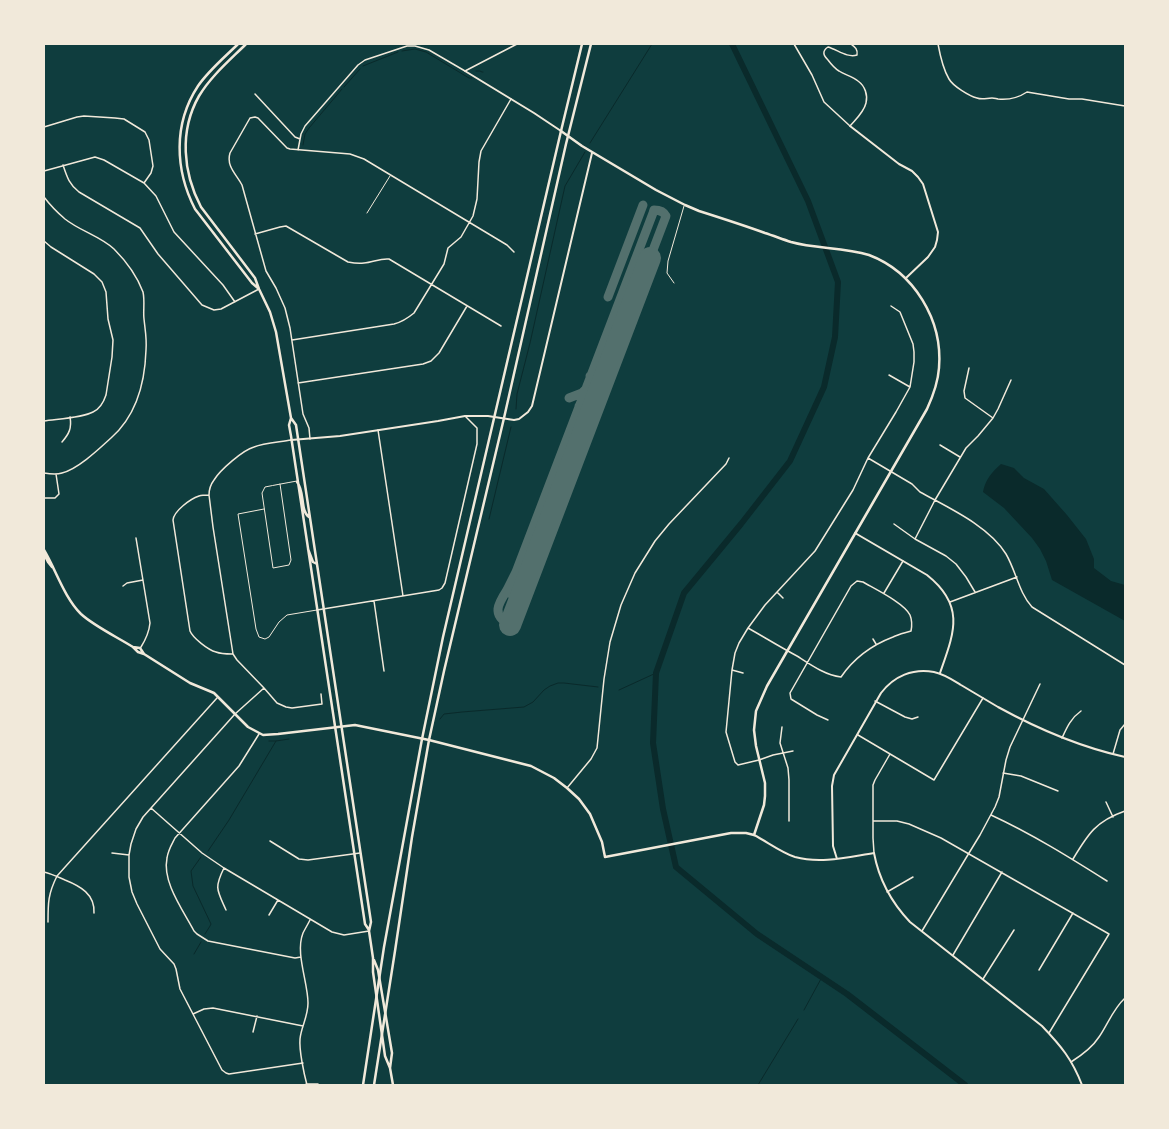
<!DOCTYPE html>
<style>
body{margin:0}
#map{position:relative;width:1169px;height:1129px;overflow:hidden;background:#0f3d3e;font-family:"Space Grotesk",sans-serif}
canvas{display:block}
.frame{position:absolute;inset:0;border:45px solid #f1e9da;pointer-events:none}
</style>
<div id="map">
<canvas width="1169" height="1129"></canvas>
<div class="frame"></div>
</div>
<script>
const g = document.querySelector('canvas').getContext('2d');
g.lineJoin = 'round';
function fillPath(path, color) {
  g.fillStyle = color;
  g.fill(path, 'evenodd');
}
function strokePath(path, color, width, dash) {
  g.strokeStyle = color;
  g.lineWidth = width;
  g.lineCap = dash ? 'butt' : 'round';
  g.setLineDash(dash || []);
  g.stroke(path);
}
fillPath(new Path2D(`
 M1001 464 1014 468 1024 478 1044 489 1067 515 1086 539 1094 559V568L1111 581 1125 585V621L1052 580 1046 561 1040 549 1032 538 1004 508 983 492C985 480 992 472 1001 464Z`), '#0a2a2b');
strokePath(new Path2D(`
 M402 51 415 49 426 52 469 78H472
 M363 66 398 52
 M476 71H480L482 72H483
 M344 87 360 69
 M590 143 652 44
 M303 145 305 134 309 128 342 89
 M516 409 517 394 530 343 565 186 585 152
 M489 519 511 427
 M619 690 656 673
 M440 719 444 714 462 712 524 707 533 702 544 690 550 686 558 683H564L598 687
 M269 741H276L289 739
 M208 851 229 820 276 741
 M201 857 191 871 193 886 211 924 210 926 205 934
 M194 954 201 942
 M804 1010 822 977
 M758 1085 798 1019`), '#0a2a2b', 1);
strokePath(new Path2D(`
 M732 44 808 201 838 282 835 337 824 387 790 461 741 524 684 593 656 673 653 743 663 809 676 867 757 934 847 994 965 1085`), '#0a2a2b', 6);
strokePath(new Path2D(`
 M635 260 636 263 642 268 643 275
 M608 297 643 205
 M617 307 618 311 623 315 627 314 629 311
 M590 376 592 381 597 383 602 381 604 378
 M569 398 582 393 585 390
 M579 406 584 417 586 426
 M533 528 536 525 542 527 544 530V535
 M510 585 508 591 509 593 520 598
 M510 625C491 615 498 604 507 590 510 584 513 578 516 572L653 213 654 210C659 210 664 212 666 216L650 258`), '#53706d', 9);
strokePath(new Path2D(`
 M510 625 650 258`), '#53706d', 22);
strokePath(new Path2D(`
 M367 213 390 176
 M674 283 667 273 668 261 684 206
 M280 484 291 560 289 565 273 568 262 493 265 487C275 485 286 483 297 481
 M264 509 238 514 256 629 259 637 265 639 269 637 279 622 287 615 317 610`), '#f1e9da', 1);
strokePath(new Path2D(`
 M794 44 812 75 824 102 850 126C856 119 864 112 866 103 868 95 865 86 858 81 852 76 845 75 839 71 834 68 831 64 828 60 823 55 822 51 828 47 838 50 847 58 857 55 858 49 855 47 851 44
 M938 44C940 55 943 69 949 79 953 86 969 96 977 98 982 100 987 98 992 98 995 98 994 98 998 99 1008 100 1018 98 1027 92L1069 99H1082L1125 106
 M255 94 295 137 300 139
 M44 127 77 117 84 116 115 118 124 119 145 132 149 140 153 166 151 173 144 183
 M298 150 301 134 305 126 358 65 365 60 407 46H415L429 50 465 71 517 44
 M63 165C67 177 69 184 79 192L140 228 158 254 202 305 214 310 221 309 259 289
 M44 171 95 157 104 160 144 183 156 196 174 232 223 285 235 302
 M44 197C50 205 58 213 65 219 80 231 100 236 114 249 126 261 137 276 143 292 145 301 143 311 144 319 145 329 147 339 146 350 145 382 136 416 111 438 99 449 78 469 62 473 56 475 50 474 44 473
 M255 234 280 227 286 226 348 262C353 263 358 264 364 263 373 262 381 258 389 259L501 326
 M44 241 51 247 94 274 102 282 106 292 108 319 113 340 112 357 106 395C104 401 100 409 93 412 82 418 57 419 44 421
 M292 340 394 324C402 322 408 318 414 313L444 264 448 248 461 237 473 216 477 199 479 162 481 151 511 99
 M969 368 964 391 965 398 993 418
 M889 375 910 387
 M298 383 423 364 431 361 439 353 467 306
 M378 430 403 596
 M310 439 309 428 303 414 290 328 285 308 276 288 266 271 242 185C236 174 226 166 230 153L250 118 255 117 258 118 287 148 290 149 350 154 364 159 507 245 514 252
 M291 440C281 442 264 443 254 447 243 450 220 470 214 480 211 484 209 489 209 495L213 527 233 654 237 660 264 688 277 703 286 707 292 708 322 704 321 694
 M62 442C69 434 72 428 70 417
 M940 445 960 457
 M868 458 912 484 920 492C949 508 989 526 1006 554 1016 571 1019 593 1032 607L1125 665
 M209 495C206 495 202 495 199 496 190 499 174 511 173 520L190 631C193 638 208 650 216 652 221 654 227 654 232 654
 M44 498H55L59 494 56 474
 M894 524 915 539 946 556 956 564 966 577 975 592
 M136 538 150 623C149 633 146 639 141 647
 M915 539 935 500 966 448 978 436 993 418 998 409 1011 380
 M123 586 127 583 143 580
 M777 592 783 598
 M884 593 903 561
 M374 601 384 671
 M950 602 1017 577
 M317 610 439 590 442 588 445 583 477 444V428L465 416
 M748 628C764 637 780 647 797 656 811 665 825 675 841 677 854 658 872 645 893 637 899 634 905 633 911 631 912 626 912 620 910 615 904 603 875 589 863 582L857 581 851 586 790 693 791 699 817 715 828 720
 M873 639 876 644
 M732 670 743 673
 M264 688 235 714 143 817 136 829 131 844 129 855V877L132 892 137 904 160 949 174 964 176 969 180 989 222 1070 226 1073 229 1074 303 1063
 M875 701 905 717 912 719 918 717
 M782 727 780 743 788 768 789 780V821
 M259 734 239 766 175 838C172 844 168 850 167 858 162 882 183 910 194 931L197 934 208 941 295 958 301 957
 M858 735 934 780 983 698
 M1062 738C1067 727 1071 718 1081 711
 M793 751 773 755 759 760 738 765 735 762 726 732 732 670 735 653 739 643 748 628 765 605 815 551 853 490 868 458 896 412 910 387 914 362V352L913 344 900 312 891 306
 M1113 754 1120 730 1125 724
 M1003 773 1021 776 1058 791
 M567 788 591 759 597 748 604 679 610 642 621 605 635 573 655 541 669 524 726 464 729 458
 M1106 802 1113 817
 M151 808 202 853 224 868 332 932 344 935 369 931
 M991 815C1032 834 1069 857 1107 881
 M873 821H897L909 824 941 838 1109 934 1049 1033
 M270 841 299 859 308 860 360 853
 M112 853 129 855
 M874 853 873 838V785L875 780 890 754
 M1073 859C1088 834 1096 821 1125 811
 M224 868C214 888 217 890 226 910
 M44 872C52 874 58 877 65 880 80 886 95 894 94 913
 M887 892 913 877
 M269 915 278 900
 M48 922C48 903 48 894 57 876L217 698
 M922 931 969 853 980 835 995 807 999 797 1006 760 1010 747 1040 684
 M953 955 1002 872
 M1039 970 1073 913
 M983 979 1014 930
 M193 1014 204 1009 213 1008 303 1026
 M253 1032 257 1016
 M1071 1062C1082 1055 1092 1048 1099 1037 1108 1024 1113 1009 1125 998
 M306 1084H318V1085
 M307 1085C304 1074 299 1050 300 1039 301 1027 308 1017 308 1003 308 982 295 953 303 933 305 929 308 924 310 920`), '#f1e9da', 1.5);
strokePath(new Path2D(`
 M465 71 534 113 561 131
 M850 126 899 164 912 171 918 177 923 184 938 232 937 240 935 247 928 257 906 278
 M291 440 340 436 438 421 465 416H488L514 420 519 419 528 412 532 406 592 153
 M855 533 927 575C966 606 954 633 940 673
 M754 835C766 841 782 853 795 857 821 864 848 857 874 853 879 880 891 902 910 922L1042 1026C1061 1046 1072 1059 1082 1085
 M837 859 833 846 832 786 834 775 881 693C894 676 913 668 934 672 944 674 953 680 961 685 973 692 986 700 998 707 1038 729 1080 747 1125 757`), '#f1e9da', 2);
strokePath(new Path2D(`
 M44 550C56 570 64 597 81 614 94 626 117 637 133 647
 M44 554 48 562 52 567
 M133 647 140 648 144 654 138 652Z
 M144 654 190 683 214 693 248 727 263 735 278 734 355 725 429 740 531 766 554 778 567 788 579 799 590 814 602 842 605 857 731 833H746L754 835 764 805 765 796V783L756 746 754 730 756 711 767 686 927 409C933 396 938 382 939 368 943 320 914 272 869 255 843 247 816 249 791 242 782 239 774 236 765 233 743 225 721 218 699 211L685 205 656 190 582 146 561 131`), '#f1e9da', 2.5);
strokePath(new Path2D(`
 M238 44C225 57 209 70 198 86 173 124 175 170 195 209L252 283 259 289
 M246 44C230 60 211 76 199 96 179 131 183 173 201 207L255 278 259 289 270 312 276 332 291 418 296 425 371 922 369 931 373 958V972L385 1056 390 1068
 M291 418 289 425 291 436 365 924 369 930
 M297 482C305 491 300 511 309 517
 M308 549 313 562 317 564
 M374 960 378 970 392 1053 390 1068 393 1085`), '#f1e9da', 2.5);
strokePath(new Path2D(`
 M363 1085 384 947 422 739 443 637 561 131 582 44
 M374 1085 395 951 412 837 429 740 444 671 504 418 566 144 591 44`), '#f1e9da', 2.5);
</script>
